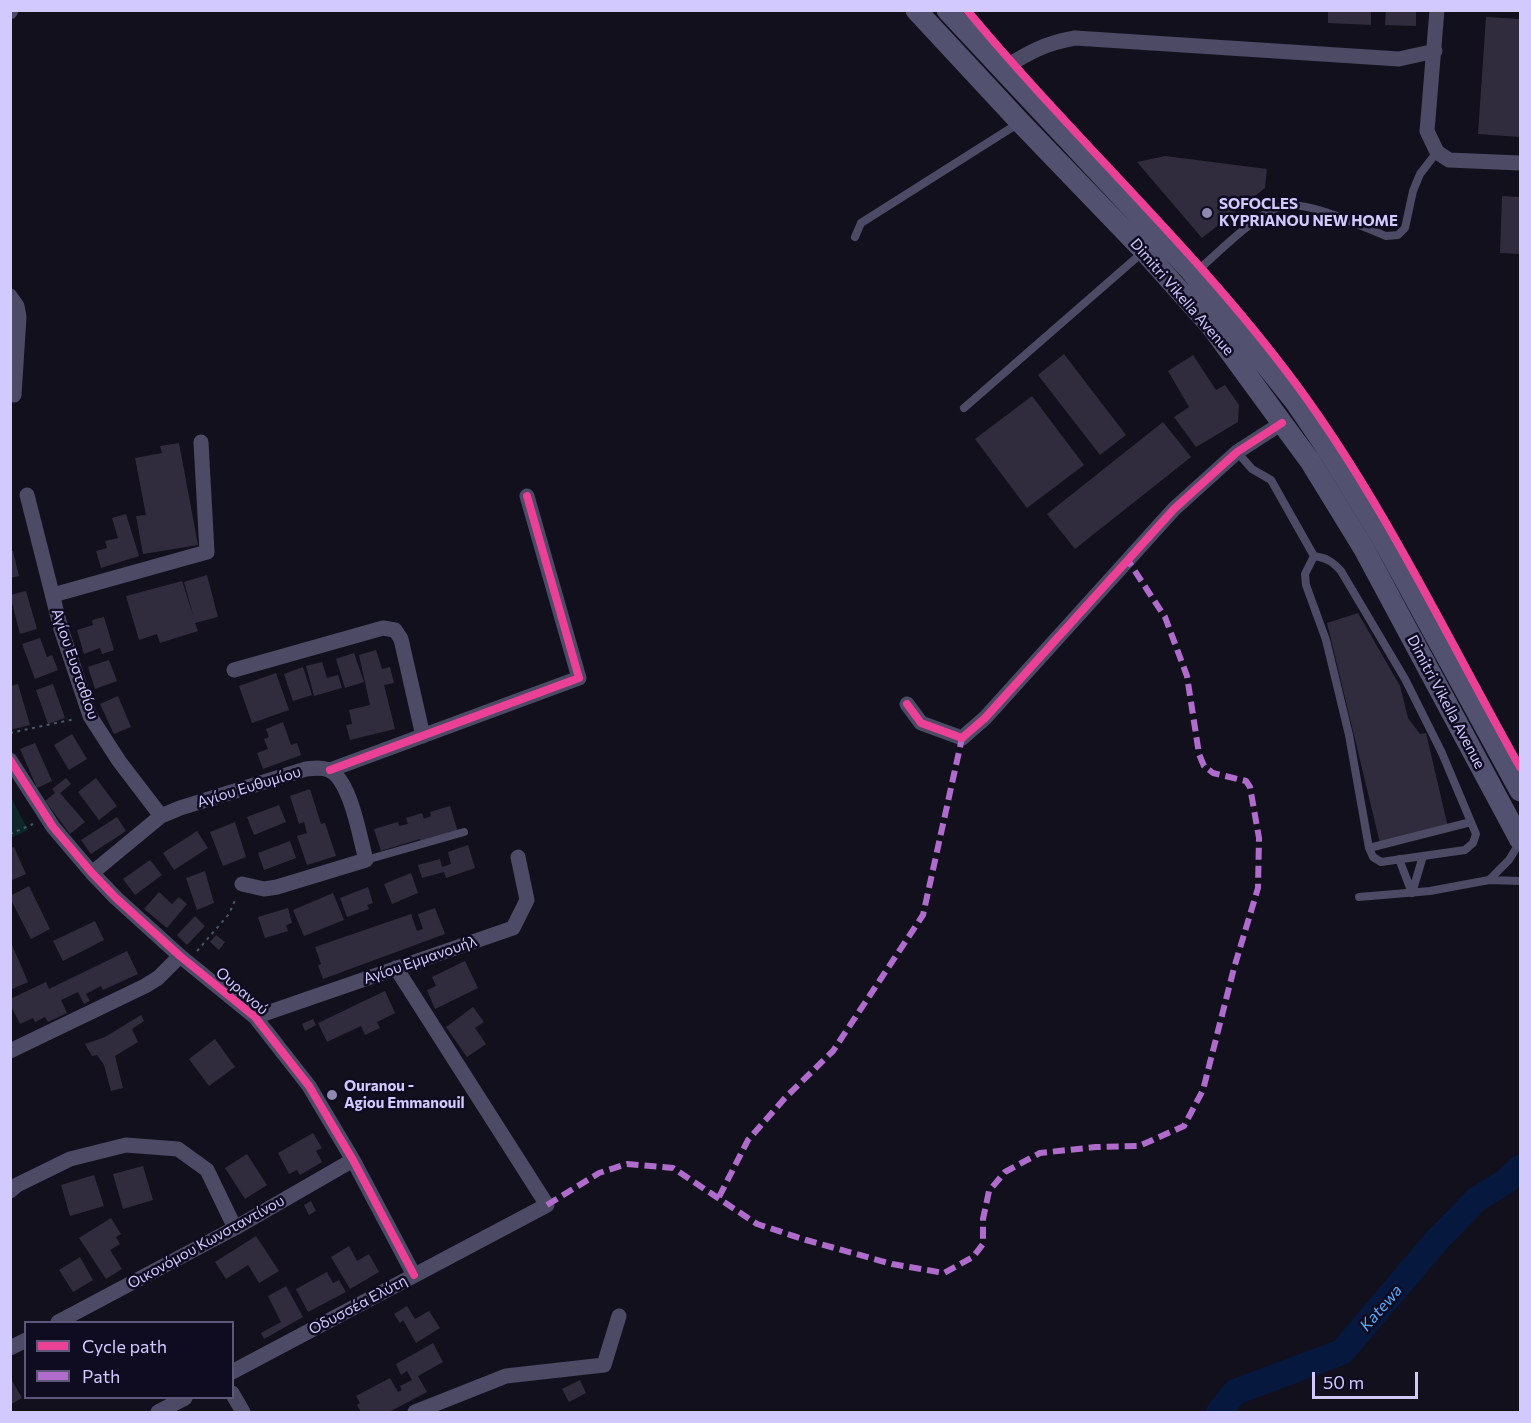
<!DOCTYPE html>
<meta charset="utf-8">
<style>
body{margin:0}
#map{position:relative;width:1531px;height:1423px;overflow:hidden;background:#12101c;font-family:Commissioner,sans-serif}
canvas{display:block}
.frame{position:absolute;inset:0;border:12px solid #d2caff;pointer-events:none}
.legend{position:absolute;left:24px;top:1321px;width:210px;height:78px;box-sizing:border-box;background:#0f0b21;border:2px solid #5d577a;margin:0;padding:8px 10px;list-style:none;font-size:18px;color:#d2caff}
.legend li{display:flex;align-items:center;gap:12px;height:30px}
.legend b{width:30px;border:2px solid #5d577a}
.scale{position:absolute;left:1312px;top:1372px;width:106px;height:27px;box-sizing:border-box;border:3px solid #d2caff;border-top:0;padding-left:8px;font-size:18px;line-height:21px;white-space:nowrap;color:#d2caff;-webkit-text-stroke:4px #0f0b21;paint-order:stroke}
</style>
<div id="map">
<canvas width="1531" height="1423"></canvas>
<div class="frame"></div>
<ul class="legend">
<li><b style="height:8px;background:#ea4096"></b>Cycle path</li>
<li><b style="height:8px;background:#b06ccc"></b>Path</li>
</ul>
<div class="scale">50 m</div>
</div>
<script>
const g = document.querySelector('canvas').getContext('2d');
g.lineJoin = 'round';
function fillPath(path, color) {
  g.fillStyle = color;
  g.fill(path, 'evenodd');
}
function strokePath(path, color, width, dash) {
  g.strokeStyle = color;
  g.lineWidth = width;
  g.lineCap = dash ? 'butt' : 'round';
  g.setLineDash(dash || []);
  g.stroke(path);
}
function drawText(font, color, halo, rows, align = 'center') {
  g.font = font + ' Commissioner,sans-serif';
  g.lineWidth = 5;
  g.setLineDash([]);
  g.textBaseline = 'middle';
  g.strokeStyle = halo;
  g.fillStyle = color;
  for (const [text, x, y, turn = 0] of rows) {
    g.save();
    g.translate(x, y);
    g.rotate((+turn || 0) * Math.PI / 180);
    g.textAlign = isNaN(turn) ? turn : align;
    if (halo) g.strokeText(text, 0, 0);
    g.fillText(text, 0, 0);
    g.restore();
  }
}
fillPath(new Path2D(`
 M11 797 28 830 11 838H10Z`), '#0e2729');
strokePath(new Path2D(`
 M1219 1412 1235 1392 1342 1352 1437 1240 1477 1199 1505 1182 1520 1168`), '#06183d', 26);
fillPath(new Path2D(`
 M1328 10H1371V25L1328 23Z
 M1386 10H1416V26L1385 25Z
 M1486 17 1520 19V137L1478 134Z
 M1165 156 1267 169 1265 188 1202 238 1137 162Z
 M1502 196 1520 197V254L1500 253Z
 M1064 354 1126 435 1100 455 1038 375Z
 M1193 355 1216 390 1225 385 1239 405 1238 422 1196 447 1174 417 1189 407 1168 371Z
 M1032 396 1084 465 1027 508 975 439Z
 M1163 422 1191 457 1075 549 1047 514Z
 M179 443 198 545 143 554 136 516 146 515 135 458 162 453 160 446Z
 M126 514 139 556 101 568 96 551 107 548 105 541 118 538 112 518Z
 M10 551H13L19 576 10 578Z
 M207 575 218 617 195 623 198 631 160 643 157 634 139 640 126 596 182 581 194 618 184 582Z
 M26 591 37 629 20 634 10 595Z
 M1358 613 1400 686 1408 718 1420 734 1426 733 1448 827 1380 843 1327 623Z
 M104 617 114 650 102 654 100 648 84 654 77 630 93 625 92 620Z
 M40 638 47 657 52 655 58 670 35 679 22 644Z
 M376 650 382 669 390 667 394 683 384 685 395 729 350 740 346 725 352 724 349 710 370 705 359 655Z
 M354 653 364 682 345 688 336 659Z
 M109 660 117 681 95 689 88 667Z
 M322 662 327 678 338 675 342 688 314 696 306 666Z
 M303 667 312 695 293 701 284 674Z
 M276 673 289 710 252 723 239 686Z
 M18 684 30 725 10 730V686Z
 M53 684 65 718 48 724 36 690Z
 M118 696 131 727 114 734 100 704Z
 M283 722 291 745 297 743 301 755 263 769 257 753 268 749 264 739 269 737 266 729Z
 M72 734 87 759 69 770 54 745Z
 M35 743 52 781 37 788 20 749Z
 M66 778 71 784 60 793 85 822 70 834 45 801 55 793 52 789Z
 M96 778 117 806 99 820 78 792Z
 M310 789 321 824 325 823 336 856 307 865 297 836 307 833 304 822 299 824 290 796Z
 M279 805 286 822 254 835 247 817Z
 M450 806 458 832 421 843 420 839 381 851 374 829 398 822 399 826 408 824 406 818 422 813 424 819 431 816 430 812Z
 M117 817 126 831 91 854 81 840Z
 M235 822 246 857 223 866 210 832Z
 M197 831 208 848 174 870 163 853Z
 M290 841 296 858 264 870 258 853Z
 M468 845 475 868 446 878 444 872 422 878 418 865 440 859 442 867 451 864 448 852Z
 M14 847 26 874 10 881V848Z
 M150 860 162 875 135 895 123 879Z
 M205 871 214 903 197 910 186 878Z
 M411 873 418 893 392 904 384 884Z
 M29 886 50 929 31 939 10 898V896Z
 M368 887 373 903 367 905 369 909 347 917 340 898Z
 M159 892 172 904 179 897 187 904 167 928 144 909Z
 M333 893 344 920 304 936 293 910Z
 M288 908 292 923 286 925 288 931 265 938 258 917Z
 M435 908 445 934 323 979 318 965 321 964 315 947 411 914 417 931 423 929 418 914Z
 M195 916 205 926 187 945 177 935Z
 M95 921 104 940 63 961 53 941Z
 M216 935 225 942 219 950 210 942Z
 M12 945 28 982 10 990V946Z
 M127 951 138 974 103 990 101 986 86 994 90 1001 84 1004 78 992 61 1000 67 1013 48 1022 45 1017 35 1022 33 1018 20 1024 10 1004V999L46 982 49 989Z
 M465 961 478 988 435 1009 427 990 436 986 432 977Z
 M385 991 395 1013 377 1022 380 1028 365 1035 361 1026 327 1042 318 1023Z
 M473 1007 484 1022 475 1028 486 1044 467 1057 446 1027Z
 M141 1015 144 1021 132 1029 138 1042 115 1056 123 1088 111 1091 104 1065 97 1055 92 1056 85 1044 105 1037Z
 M313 1019 316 1025 305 1031 302 1024Z
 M215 1039 235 1067 209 1086 189 1059Z
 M313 1133 322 1148 316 1151 322 1162 300 1175 297 1170 289 1174 278 1153Z
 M247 1154 267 1185 245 1199 225 1168Z
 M143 1166 153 1200 123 1209 113 1174Z
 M94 1175 104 1206 70 1216 61 1185Z
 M311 1201 316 1211 309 1215 304 1205Z
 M111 1218 121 1234 116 1237 120 1244 110 1250 122 1269 106 1279 79 1238Z
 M256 1236 279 1271 259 1283 248 1265 226 1279 215 1262Z
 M349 1246 357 1261 369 1254 379 1272 350 1289 331 1257Z
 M80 1257 93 1280 73 1292 59 1270Z
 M327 1272 333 1283 339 1280 346 1292 308 1312 296 1289Z
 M286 1286 303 1317 264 1339 261 1333 281 1322 268 1296Z
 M407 1306 415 1319 429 1311 440 1328 416 1343 403 1320 400 1323 394 1314Z
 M433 1343 443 1362 418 1376 427 1392 389 1412H361L357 1405 360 1403 356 1396 390 1378 398 1392 402 1390 400 1386 412 1380 407 1371 401 1375 396 1364Z
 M10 1377 22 1398 10 1405Z
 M580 1380 586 1393 569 1402 562 1389Z`), '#302c3e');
strokePath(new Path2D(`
 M10 733 75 719
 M10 834 33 824
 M197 951 229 914 236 898`), '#475868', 2, [3, 4.5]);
strokePath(new Path2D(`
 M855 237 861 223 1019 123
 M1195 273C1217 254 1257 212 1284 206 1307 200 1363 227 1386 236L1398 235 1405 228 1413 191 1420 174 1437 152
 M964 408 1143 252
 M1237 452 1252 469 1271 480 1314 556
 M1314 556C1327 558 1333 562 1341 571L1405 679 1442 753 1476 834 1473 843 1465 850 1381 862 1373 857 1369 848 1349 735 1326 640 1306 585 1305 574Z
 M1369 848 1471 822
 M1399 859 1412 893
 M366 860 464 832
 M1489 880 1509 860 1520 842
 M1412 893 1423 856
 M1359 897 1430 891 1489 880 1520 881`), '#4c4a65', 8);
strokePath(new Path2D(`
 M1437 10 1427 131 1437 152 1449 160 1520 163
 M10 12 11 10
 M1002 69C1028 53 1045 43 1075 38L1399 59 1435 51
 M10 296 17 306 19 317 14 395
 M27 495 61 629 90 716 119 761 161 816
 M53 595 207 552 201 442
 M234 670 383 628 395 630 401 639 423 736
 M907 704 921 723 962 738 985 718 1174 509 1237 452 1282 423
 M10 760 53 827 92 873 116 898 180 956 255 1017 309 1086 353 1160 414 1275
 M330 770 579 678 527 496
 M92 873 161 816 180 808 306 769C314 768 322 767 329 770 351 780 360 839 366 860L277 887 264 889 242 884
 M255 1017 513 928 527 900 518 857
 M10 1051 145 986 158 978 180 956
 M10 1191 17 1185 70 1159 126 1145 178 1149 207 1170 235 1228
 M58 1322 235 1228 353 1160
 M10 1348 26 1340
 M232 1372 547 1205 396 968
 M232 1393 243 1412
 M158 1412 185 1398
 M415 1412 506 1376 604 1365 619 1316`), '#4c4a65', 15);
strokePath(new Path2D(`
 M916 10 1020 122 1144 251 1211 326 1282 423 1310 461 1364 549 1520 840
 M947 10 1190 270 1296 403 1328 450 1382 538 1520 791`), '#535170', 21);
strokePath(new Path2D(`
 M719 1197 748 1140 785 1098 833 1051 923 915 962 738
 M547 1205 599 1173 627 1164 673 1168 757 1224 806 1240 892 1264 944 1273 973 1257 983 1244V1219L989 1191 1005 1172 1040 1153 1096 1147 1139 1146 1184 1126 1203 1090 1234 968 1258 888 1259 838 1250 787 1246 781 1213 773 1204 766 1199 754 1187 676 1165 617 1127 559`), '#b06ccc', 6, [12, 6]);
strokePath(new Path2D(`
 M967 10C1073 138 1197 250 1296 384 1384 503 1448 639 1520 767
 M907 704 921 723 962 738 985 718 1174 509 1237 452 1282 423
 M10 760 53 827 92 873 116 898 180 956 255 1017 309 1086 353 1160 414 1275
 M330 770 579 678 527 496`), '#ea4096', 8);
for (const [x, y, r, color] of [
 [1207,213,6,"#8f89b0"],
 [332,1095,6,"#8f89b0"]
]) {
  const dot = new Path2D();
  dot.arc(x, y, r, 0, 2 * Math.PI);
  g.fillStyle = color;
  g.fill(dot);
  strokePath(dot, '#0f0b21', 2);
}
drawText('bold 15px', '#d2caff', '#0f0b21', [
 ["SOFOCLES",1219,204],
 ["KYPRIANOU NEW HOME",1219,221],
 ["Ouranou -",344,1086],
 ["Agiou Emmanouil",344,1103]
], 'left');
drawText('15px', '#d2caff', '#0f0b21', [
 ["Dimitri Vikella Avenue",1182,297,49],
 ["Αγίου Ευσταθίου",75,664,71],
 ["Dimitri Vikella Avenue",1446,702,62],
 ["Αγίου Ευθυμίου",249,787,-17],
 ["Αγίου Εμμανουήλ",420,960,-19],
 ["Ουρανού",242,991,41],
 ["Οικονόμου Κωνσταντίνου",206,1242,-29],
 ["Οδυσσέα Ελύτη",358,1305,-28]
]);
drawText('italic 16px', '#58aeff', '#0f0b21', [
 ["Katewa",1381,1308,-49]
]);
</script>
